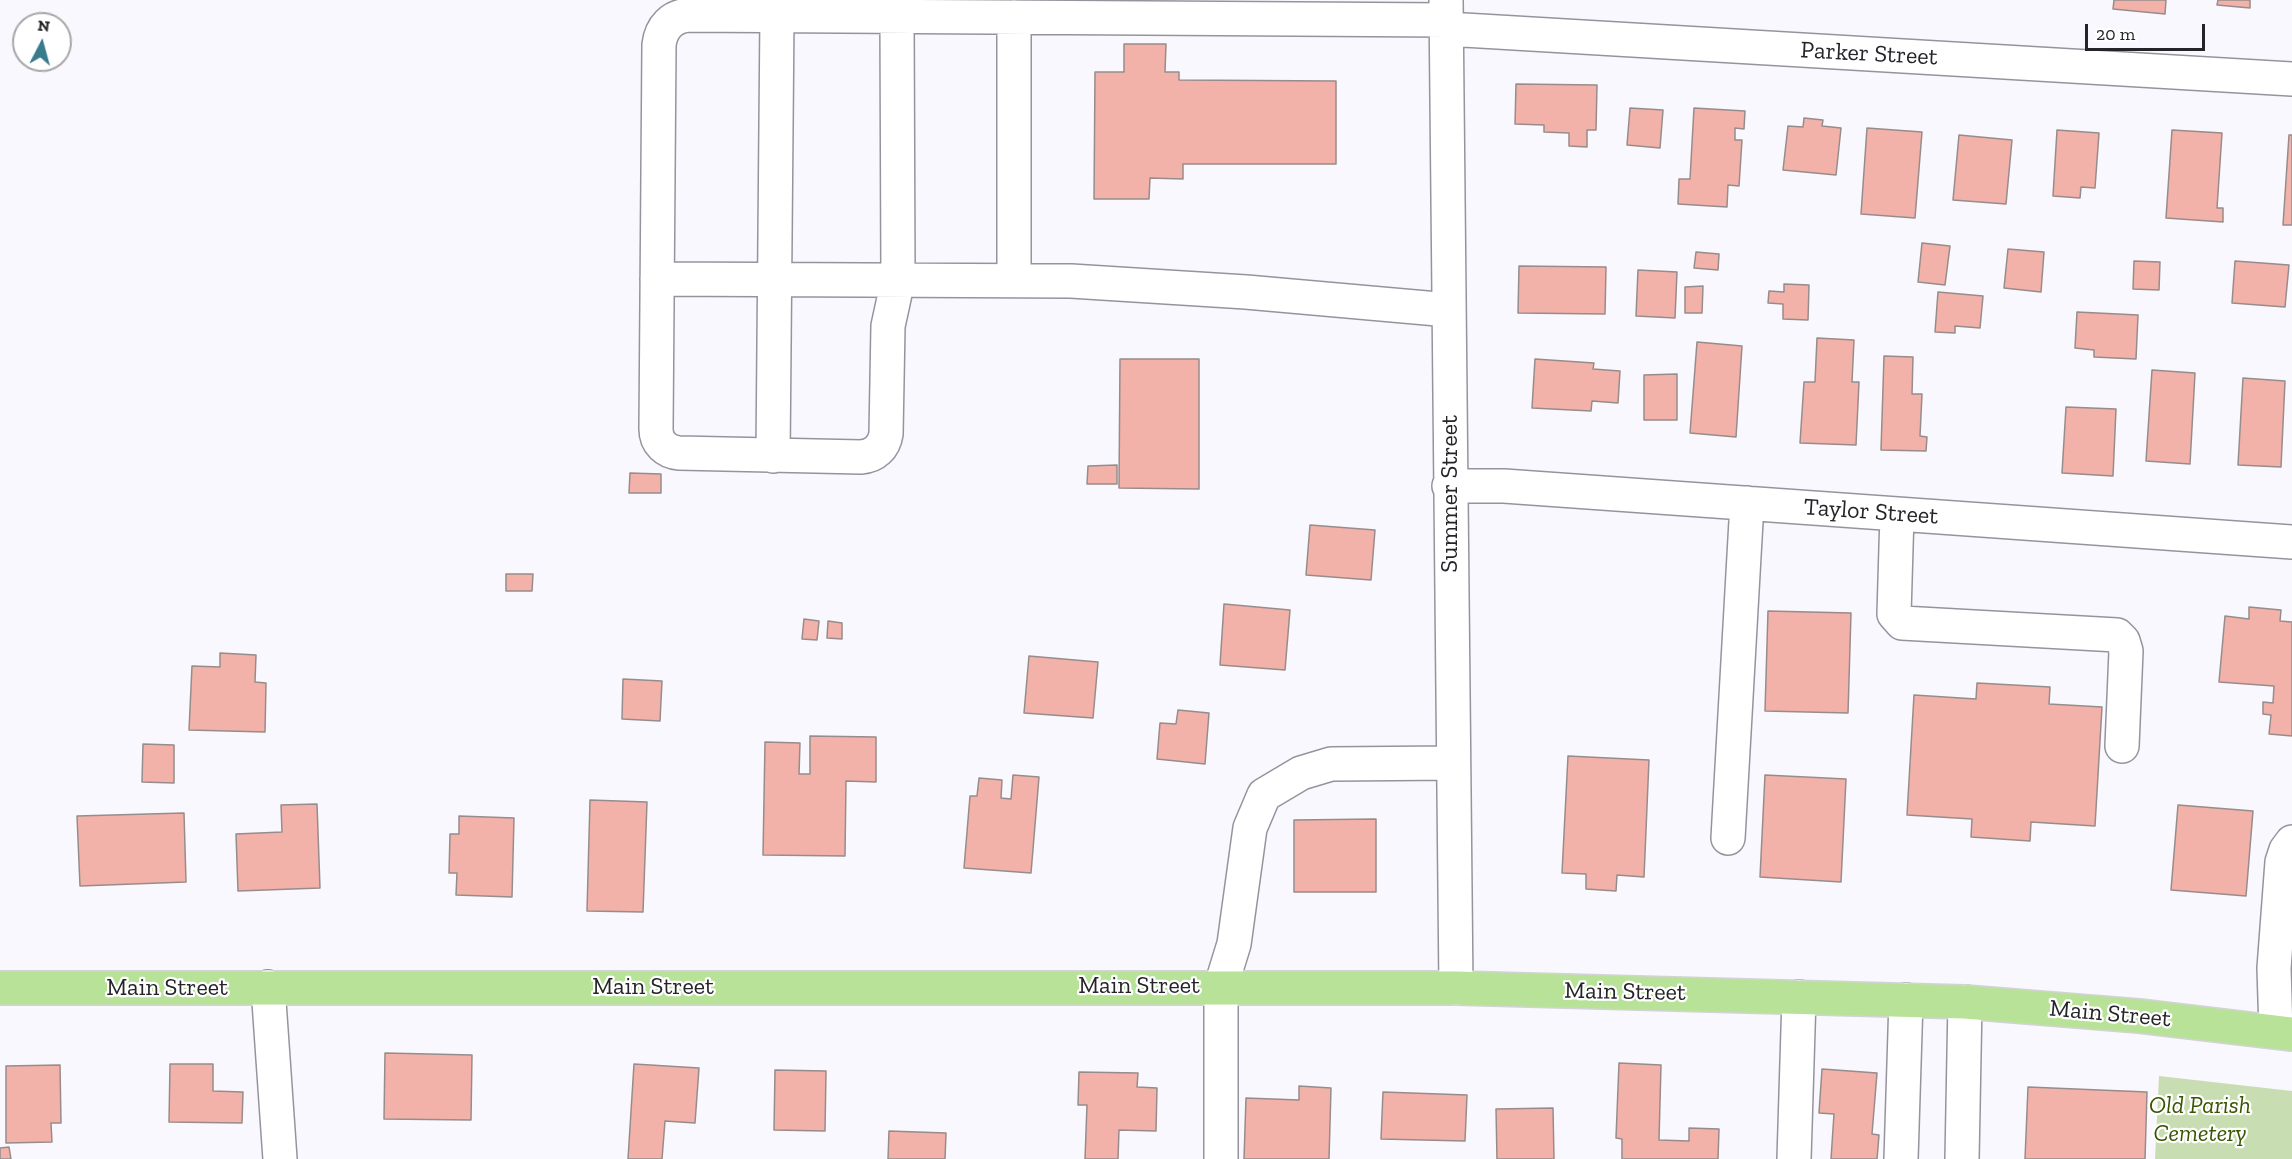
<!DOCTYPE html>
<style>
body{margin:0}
#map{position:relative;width:2292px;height:1159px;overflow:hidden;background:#f9f8fe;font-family:"Zilla Slab",serif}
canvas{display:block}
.north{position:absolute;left:12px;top:12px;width:60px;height:60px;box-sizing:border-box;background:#fff;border:2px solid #a8a7a9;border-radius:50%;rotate:6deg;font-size:16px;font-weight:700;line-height:24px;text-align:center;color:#252428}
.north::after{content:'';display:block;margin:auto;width:21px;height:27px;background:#387b8b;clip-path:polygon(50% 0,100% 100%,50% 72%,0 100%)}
.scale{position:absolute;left:2085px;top:24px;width:120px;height:27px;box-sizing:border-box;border:3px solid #252428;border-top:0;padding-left:8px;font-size:18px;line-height:21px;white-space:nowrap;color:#252428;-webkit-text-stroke:4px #fff;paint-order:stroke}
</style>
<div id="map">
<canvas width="2292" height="1159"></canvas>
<div class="north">N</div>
<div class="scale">20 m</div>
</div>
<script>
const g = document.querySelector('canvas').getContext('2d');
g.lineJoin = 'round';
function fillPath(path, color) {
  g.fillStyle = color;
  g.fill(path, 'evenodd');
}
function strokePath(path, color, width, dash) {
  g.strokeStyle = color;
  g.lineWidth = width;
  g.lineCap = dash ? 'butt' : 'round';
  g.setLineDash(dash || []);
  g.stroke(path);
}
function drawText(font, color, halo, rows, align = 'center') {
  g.font = font + ' "Zilla Slab",serif';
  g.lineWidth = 4.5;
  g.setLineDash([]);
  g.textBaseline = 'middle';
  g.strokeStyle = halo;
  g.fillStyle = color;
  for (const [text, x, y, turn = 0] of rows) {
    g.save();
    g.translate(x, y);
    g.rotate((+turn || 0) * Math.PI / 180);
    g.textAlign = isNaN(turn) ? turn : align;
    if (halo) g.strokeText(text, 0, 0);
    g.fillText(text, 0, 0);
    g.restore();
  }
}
fillPath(new Path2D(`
 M2159 1076 2292 1091V1159H2155Z`), '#c9ddb2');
const building = new Path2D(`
 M2114 0H2166L2165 14 2113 9Z
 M2218 0H2250V8L2217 5Z
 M1124 44H1166L1165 72H1179V80L1336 81V164H1183V179L1150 178 1149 199H1094L1095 72H1124Z
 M1516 84 1597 85 1596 130H1587V147L1569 146V133L1544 132V125L1515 124Z
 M1630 108 1663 110 1660 148 1627 145Z
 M1694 108 1745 111 1744 129 1735 128V140H1742L1739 186 1728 185 1727 207 1678 204 1679 179H1690Z
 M1804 118 1823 120 1822 126 1841 128 1836 175 1783 170 1788 126 1803 127Z
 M1867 128 1922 132 1915 218 1861 214Z
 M2057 130 2099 133 2095 188 2081 187 2080 198 2053 196Z
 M2172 130 2222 133 2217 208H2223V222L2166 218Z
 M1959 135 2012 140 2006 204 1953 200Z
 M2289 135H2292V225H2283Z
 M1922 243 1950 246 1945 285 1918 282Z
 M2008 249 2044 252 2041 292 2004 288Z
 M1696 252 1719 254 1718 270 1694 268Z
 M2134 261 2160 262 2159 290 2133 289Z
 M2235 261 2289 265 2285 307 2232 303Z
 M1519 266 1606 267 1605 314 1518 313Z
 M1638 270 1677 272 1675 318 1636 316Z
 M1784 284 1809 285 1808 320 1783 319V304L1768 303 1769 291 1784 292Z
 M1703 286 1702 313H1685V287Z
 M1938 292 1983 296 1980 328 1955 326V333L1935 332Z
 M2077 312 2138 315 2136 359 2094 357V350L2075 348Z
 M1817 338 1854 340 1852 382H1859L1856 445 1800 443 1804 382H1815Z
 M1697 342 1742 346 1736 437 1690 433Z
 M1884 356 1913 357 1912 394H1922L1920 436 1927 437 1926 451 1881 450Z
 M1120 359H1199V489L1119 488Z
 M1535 359 1594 363 1593 369 1620 371 1618 403 1592 401 1591 411 1532 408Z
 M2152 370 2195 373 2190 464 2146 461Z
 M1677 374V420H1644V375Z
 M2243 378 2285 381 2281 467 2238 465Z
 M2066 407 2116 409 2113 476 2062 473Z
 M1117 465V484H1087L1088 466Z
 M630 473 661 474V493H629Z
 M1310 525 1375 530 1371 580 1306 575Z
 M506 574H533L532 591H506Z
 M1224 604 1290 610 1285 670 1220 665Z
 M2249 607 2281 610 2280 621 2292 622V736L2269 734 2271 715 2263 714V702L2273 703 2274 686 2219 682 2225 616 2249 619Z
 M1768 611 1851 613 1848 713 1765 711Z
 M804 619 819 621 817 640 802 639Z
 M828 621 842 623V639L827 638Z
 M220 653 256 655 255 682 266 683 265 732 189 730 192 666 220 667Z
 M1029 656 1098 662 1093 718 1024 713Z
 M623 679 662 681 660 721 622 719Z
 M1977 683 2050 687 2049 704 2102 707 2095 826 2031 822 2030 841 1971 837 1972 819 1907 815 1914 695 1976 699Z
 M1178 710 1209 713 1205 764 1157 759 1160 723 1176 724Z
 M810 736 876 737V782L846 781 845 856 763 855 765 742 800 743 799 774H810Z
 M143 744 174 745V783L142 782Z
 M1568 756 1649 760 1644 877 1617 875 1616 891 1586 889V874L1562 873Z
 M1013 775 1039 777 1031 873 964 868 970 796H977L979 778 1002 780 1001 798 1011 799Z
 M1765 775 1846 779 1841 882 1760 877Z
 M590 800 647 802 643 912 587 911Z
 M317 804 320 888 238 891 236 834 282 832 281 805Z
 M2178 805 2253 811 2246 896 2171 890Z
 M184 813 186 882 80 886 77 816Z
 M459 816 514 818 512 897 456 895 457 873H449L450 834H459Z
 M1376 819V892H1294V820Z
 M385 1053 472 1055 471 1120 384 1119Z
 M1619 1063 1661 1065 1659 1140 1689 1141V1128L1719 1129 1718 1159H1622V1139L1616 1138Z
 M170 1064H213V1091L243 1092 242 1123 169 1122Z
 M634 1064 699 1068 695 1123 665 1121 662 1159H628Z
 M60 1065 61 1123H51L52 1142 6 1143V1066Z
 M1822 1069 1877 1073 1872 1134 1879 1135 1877 1159H1831L1834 1114 1819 1113Z
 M775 1070 826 1071 825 1131 774 1130Z
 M1079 1072 1138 1073 1137 1087 1157 1088 1156 1131 1119 1130 1118 1159H1085L1087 1105H1078Z
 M1299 1086 1331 1088 1329 1159H1244L1246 1098 1299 1100Z
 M2028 1087 2147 1092 2145 1159H2025Z
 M1383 1092 1467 1095 1465 1141 1381 1139Z
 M1553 1108 1554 1159H1497L1496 1109Z
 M889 1131 946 1133 945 1159H888Z
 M9 1147 11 1159H0V1148Z`);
fillPath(building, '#f3b2a9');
strokePath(building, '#978c8b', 1.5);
const minor = new Path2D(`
 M1446 0 1456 988
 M897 16 898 280 888 326 886 434C884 447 875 456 861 457L679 453C666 452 656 443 656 429L659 45C661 27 672 16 689 15L1447 20
 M1447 29 2292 79
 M657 279 1071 281 1246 292 1449 310
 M1014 280V17
 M773 456 777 15
 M1449 486H1504L2292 542
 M1897 514 1894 614 1902 623 2117 635 2123 641 2126 651 2122 746
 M1728 838 1747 503
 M268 987 280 1159
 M2276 1031 2274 968 2282 862 2286 850 2292 842
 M1221 1159V986L1234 944 1250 828 1264 795 1301 773 1331 764 1453 763
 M1794 1159 1799 997
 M1901 1159 1906 1000
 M1962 1159 1965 1002`);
const major = new Path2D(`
 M0 988H1456L1965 1002 2139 1016 2292 1034`);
strokePath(minor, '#95949d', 36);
strokePath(major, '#d3d3d4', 36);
strokePath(minor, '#fff', 33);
strokePath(major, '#b9e299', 33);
drawText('24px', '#252428', '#fff', [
 ["Parker Street",1869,54,3],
 ["Summer Street",1450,494,-90],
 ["Taylor Street",1871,512,4],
 ["Main Street",1139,986],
 ["Main Street",653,987],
 ["Main Street",167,988],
 ["Main Street",1625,992,1],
 ["Main Street",2110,1014,5]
]);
drawText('italic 24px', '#3a5500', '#fff', [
 ["Old Parish",2200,1106],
 ["Cemetery",2200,1134]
]);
</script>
